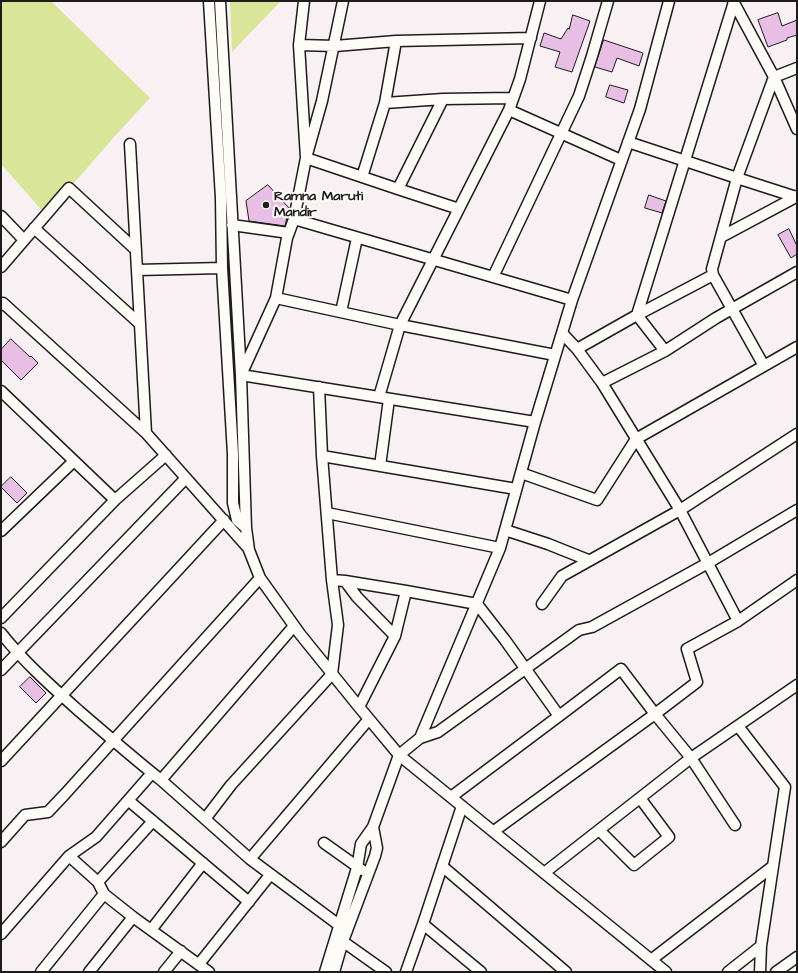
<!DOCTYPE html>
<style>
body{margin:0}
#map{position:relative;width:798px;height:973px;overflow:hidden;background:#f9f0f3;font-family:"Architects Daughter",sans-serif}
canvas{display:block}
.frame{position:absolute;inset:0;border:2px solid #1c1c1c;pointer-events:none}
</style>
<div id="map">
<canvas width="798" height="973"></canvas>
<div class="frame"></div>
</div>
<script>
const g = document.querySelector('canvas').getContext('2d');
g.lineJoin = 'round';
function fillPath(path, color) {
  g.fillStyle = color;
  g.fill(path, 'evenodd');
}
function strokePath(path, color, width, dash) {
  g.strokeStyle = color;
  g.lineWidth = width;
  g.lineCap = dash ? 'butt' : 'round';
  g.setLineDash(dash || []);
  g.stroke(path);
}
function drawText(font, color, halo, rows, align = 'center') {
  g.font = font + ' "Architects Daughter",sans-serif';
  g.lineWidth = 4;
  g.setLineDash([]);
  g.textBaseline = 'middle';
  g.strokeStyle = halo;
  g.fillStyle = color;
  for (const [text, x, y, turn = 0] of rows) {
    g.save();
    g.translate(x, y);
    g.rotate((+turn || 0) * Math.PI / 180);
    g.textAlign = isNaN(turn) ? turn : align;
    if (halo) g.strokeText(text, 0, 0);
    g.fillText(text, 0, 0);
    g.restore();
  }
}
fillPath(new Path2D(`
 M1 1H51L150 98 115 136 46 215 1 164Z
 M230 1H281L232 52Z`), '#d9e598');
const building = new Path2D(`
 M778 13 782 26 797 20V35L787 38V40L768 47 758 20Z
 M573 15 590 21 572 72 555 67 560 52 540 46 544 33 561 39 568 28 569 29Z
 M604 40 643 53 639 66 617 58 612 72 595 67Z
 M610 85 628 90 624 103 606 97Z
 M268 185 289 208 285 226 249 221 246 201Z
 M649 195 666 201 662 213 645 208Z
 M789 229 797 246V254L791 258 778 235Z
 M11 339 30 357 31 356 38 363 21 380 1 360V350Z
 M11 477 27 493 17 503 1 487Z
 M30 677 46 693 36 703 20 687Z`);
fillPath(building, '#e9bee4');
strokePath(building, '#1c1c1c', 1);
const minor = new Path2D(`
 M209 1 221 198 222 268 233 454V503L237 520 246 528
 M220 1 241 375 246 528 249 550 260 578 300 634 359 707 399 755 666 972
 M304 1 299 45 335 46 396 41 385 103 443 99 398 189 459 209
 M343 1 322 101 306 158 294 219 287 238 276 298 241 375 535 422
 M733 1 774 77 797 68
 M396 41 531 38
 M299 45 306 158 398 189
 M443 99 513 98
 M509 110 621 160
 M628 142 737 178 774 77 797 129
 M130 144 146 433 249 549
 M362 177 385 103
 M1 216 24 240
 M294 219 572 300
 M232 225 289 233
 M34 228 140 324
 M721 237 796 197
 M1 267 69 188 136 250
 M137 270 222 268
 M493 277 579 96 592 56 608 1
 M276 298 400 325 555 355
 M1 305 3 303 146 433
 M341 312 357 238
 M562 333 577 349 602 383 680 510 738 621 797 580
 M577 349 637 315 734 2
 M665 351 637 315 713 275
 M764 366 713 275 712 269 737 178 796 197 797 196
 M602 383 665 351 716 318 797 272
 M1 391 115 500 1 618
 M379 397 400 325 509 110 520 79 540 1
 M322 456 516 489
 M380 466 389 399
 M521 473 597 500 636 439 797 347
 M115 500 166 455
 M327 513 500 548
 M505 530 548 544 588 560
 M1 531 74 461
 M332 580 345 581 357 597 395 636 406 591 477 604 505 640 559 716 621 669 655 714 697 682 687 649 738 621
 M345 581 406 591
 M542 604 562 576 680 510 797 434
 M1 633C24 662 51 686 79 711 106 734 133 758 161 780L294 626
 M1 670 186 478
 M359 707 395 636
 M420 738 438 732 579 630 592 627 708 563 797 510
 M1 761 224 520
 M161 780 205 819 231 785 332 674 338 625 332 580 322 456 319 387
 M451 797 559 716
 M129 801 249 902
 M205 819 250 859
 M599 830 634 865 669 837 640 798
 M494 831 655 714 691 758 735 825
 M1 842 25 815 48 812 65 794 260 578
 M324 843 362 870
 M69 856 98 882 104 894 133 917 209 972
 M442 866 566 972
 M544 873 691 758 797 685
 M98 882 153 821
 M423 924 481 972
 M151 930 203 863
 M347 931 250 859 369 719
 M1 934 69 856 96 837 152 773
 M338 938 386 972
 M651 960 772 867
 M199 964 270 875
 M41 972 104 894
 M89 972 133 917
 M164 972 181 951
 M325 972 357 868 361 844 373 827 399 755 420 738 500 548 535 422 572 300 640 109 669 1
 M334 972 343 941 375 856 377 848 373 827
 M406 972 423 924 462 806
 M728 972 761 946 785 787 738 726
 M760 972 761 946
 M776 972 797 957`);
strokePath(minor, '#1c1c1c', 13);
strokePath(minor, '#fdfcf7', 10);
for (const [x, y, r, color] of [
 [266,205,4,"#1c1c1c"]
]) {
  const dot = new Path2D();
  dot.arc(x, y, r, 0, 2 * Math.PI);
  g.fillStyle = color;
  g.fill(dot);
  strokePath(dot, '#fdfcf7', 1.5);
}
drawText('bold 14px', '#1c1c1c', '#fdfcf7', [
 ["Ramna Maruti",274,197],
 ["Mandir",274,213]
], 'left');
</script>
